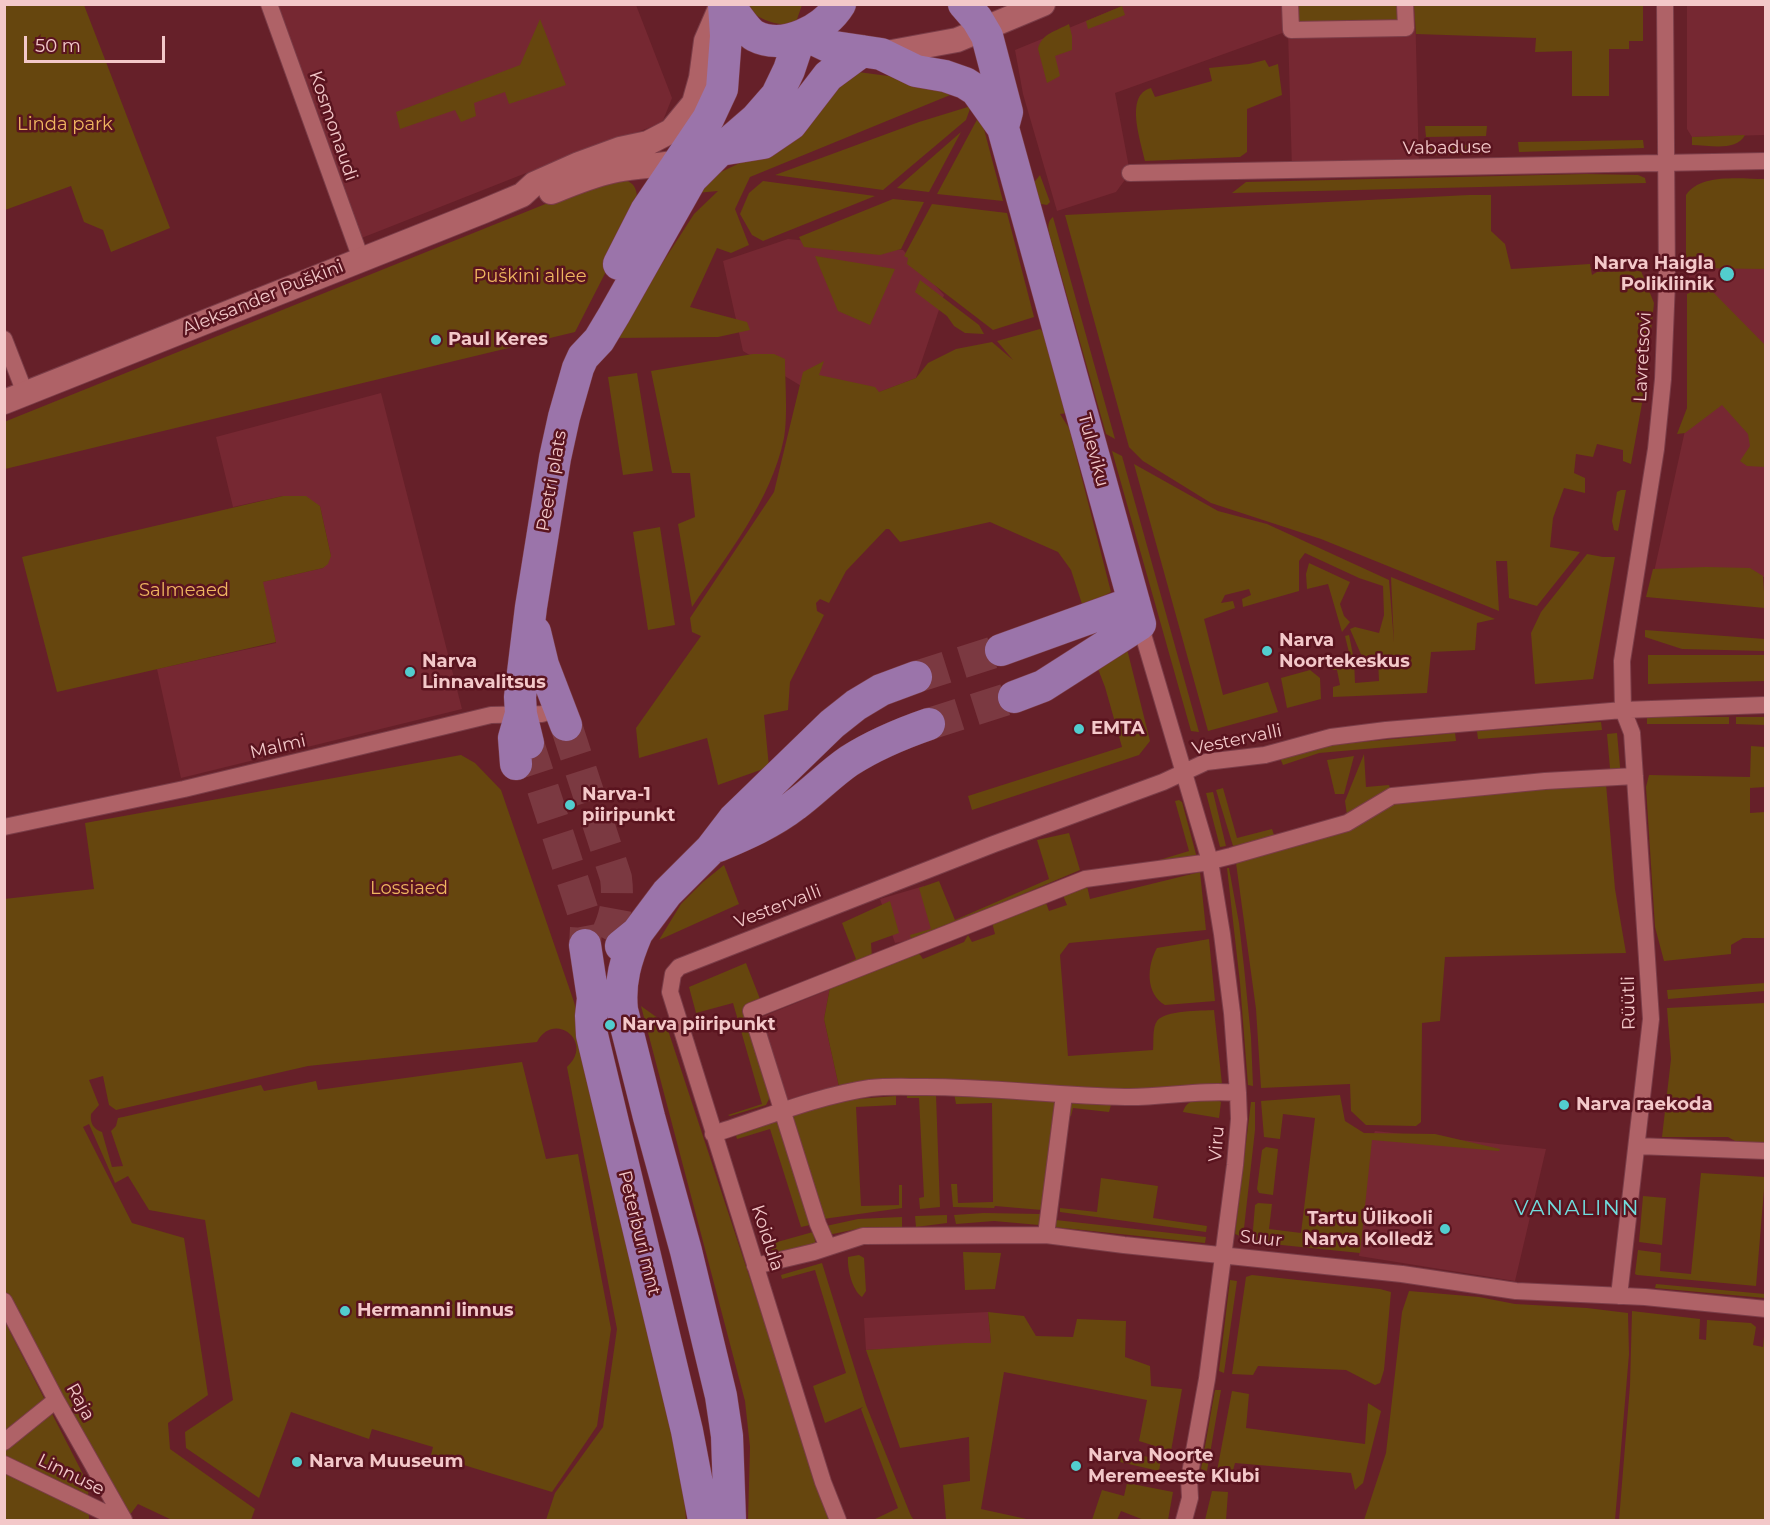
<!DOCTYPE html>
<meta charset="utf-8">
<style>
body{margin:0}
#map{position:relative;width:1770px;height:1525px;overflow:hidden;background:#662029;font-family:Montserrat,sans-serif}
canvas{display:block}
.frame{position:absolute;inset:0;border:6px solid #f3c8c9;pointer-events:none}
.scale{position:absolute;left:24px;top:36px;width:141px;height:27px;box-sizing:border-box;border:3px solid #f3c8c9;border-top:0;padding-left:8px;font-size:18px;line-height:21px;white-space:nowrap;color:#f3c8c9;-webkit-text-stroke:4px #5a141f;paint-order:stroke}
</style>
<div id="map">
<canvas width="1770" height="1525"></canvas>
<div class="frame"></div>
<div class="scale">50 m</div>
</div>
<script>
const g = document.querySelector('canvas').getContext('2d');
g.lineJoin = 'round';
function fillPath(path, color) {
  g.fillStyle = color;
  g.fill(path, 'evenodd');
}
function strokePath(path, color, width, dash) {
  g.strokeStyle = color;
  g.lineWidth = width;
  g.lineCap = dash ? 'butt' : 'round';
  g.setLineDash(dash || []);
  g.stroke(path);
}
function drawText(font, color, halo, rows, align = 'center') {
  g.font = font + ' Montserrat,sans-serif';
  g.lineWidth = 5;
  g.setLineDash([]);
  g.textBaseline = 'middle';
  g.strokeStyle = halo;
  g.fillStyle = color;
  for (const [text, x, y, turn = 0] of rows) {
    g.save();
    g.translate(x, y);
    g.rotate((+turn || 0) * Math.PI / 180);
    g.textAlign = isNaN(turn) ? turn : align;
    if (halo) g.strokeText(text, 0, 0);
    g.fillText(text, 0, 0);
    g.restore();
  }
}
fillPath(new Path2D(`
 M269 5H636L672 98 662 123 521 175 354 241Z
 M1125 5H1415L1419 168 1292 170 1288 31 1115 93 1130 173 1116 192 1057 211 1023 94 1015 50Z
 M1687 5H1765V135L1692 137 1687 129Z
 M1765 191V577L1654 572 1691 403 1689 256Z
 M788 239 903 250 944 295 916 378 838 408 743 351 723 261Z
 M381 393 462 709 181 778 157 669 276 643 262 582 323 568 331 556 320 506 283 496 233 507 216 437Z
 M924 886 934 936 895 943 880 899Z
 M830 987 824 1019 839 1087 784 1112 754 1020 826 991Z
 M1375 1131 1546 1149 1515 1281 1359 1256 1371 1140Z
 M988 1312 991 1343 866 1350 864 1318Z`), '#762832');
fillPath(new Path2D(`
 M5 4 84 5 170 228 111 252 103 230 84 222 71 186 5 210Z
 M746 5H802L795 25C776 25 758 21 746 5Z
 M1285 5H1406V28L1291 30Z
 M1414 5H1643V41H1629V49H1609V96H1572V51L1535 52 1536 38 1416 34Z
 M1122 6 1125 15 1088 29 1086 21Z
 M540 19 566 85 509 104 505 92 474 103 476 116 461 122 455 110 400 129 396 112 520 65Z
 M1069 24 1072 36V50L1055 56 1060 76 1047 83 1038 49C1041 34 1056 31 1069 24Z
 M1265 60 1269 67 1278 64 1282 95 1247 109V152L1240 157 1145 161C1141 141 1124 95 1151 88L1155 97 1212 81 1209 68 1249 64Z
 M858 72 942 83 960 91 750 177 735 209 749 245 731 253 717 248 690 307 747 322 750 330 718 337 614 338 694 214 718 191 696 193 721 172 771 148 823 96Z
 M971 106 966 120 883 190 775 175 919 122Z
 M980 114 1003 201 937 194Z
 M1425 126H1487L1486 136 1426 137Z
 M961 132 929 192 897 188Z
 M1745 135C1736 152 1709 145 1692 145V137Z
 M1643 140 1644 148 1519 152 1518 142Z
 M1424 145H1486L1485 154 1425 155Z
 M1586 174 1638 175 1645 178 1646 183 1232 193 1246 182Z
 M1040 175 1050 202 1047 205 1041 204 1032 185Z
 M610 178C637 179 639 188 636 213L575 332 5 469 4 422Z
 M1765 179V269L1692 268 1686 261V195C1700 173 1742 179 1765 179Z
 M763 181 875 196 763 241 752 235 740 214 749 193Z
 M1469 195H1491V231L1505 244 1511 269 1590 264 1592 275 1597 272 1641 271 1654 303 1645 387 1631 464 1623 461V450L1597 444 1593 457 1576 454 1574 473 1585 478V493L1564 488 1553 518 1550 547 1580 552 1537 606 1509 598 1507 561H1496L1499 611 1321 539 1211 503 1143 461 1129 447 1065 215Z
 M893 199 924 202 901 249 880 255 804 247 799 237Z
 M932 204 1007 213 1034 317 993 330 907 264 908 258 904 256Z
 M1053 217 1115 439 1106 434 1054 250C1052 240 1043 224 1053 217Z
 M815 256 895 269 870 325 838 311Z
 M920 280 979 325 984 334 965 333 954 326 947 316 915 292Z
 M1710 289 1765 345V467L1747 466 1740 461 1750 446 1748 434 1722 405 1685 433 1677 434 1687 408V294L1696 290Z
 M1040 329 1044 333 1067 413 1060 414 1069 428 1111 592 1083 607 1071 570 1058 552 990 522 900 542 889 529H886L846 571 829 603 820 599 816 603 817 611 824 615 790 682 788 710 764 715 769 767 718 785 707 738 639 758 636 728 701 636 692 632 690 618 774 492 803 372 824 361 819 375 875 387 879 392 916 378 928 363 956 349 992 342 1013 360 997 341Z
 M753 354H774L785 359C785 381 788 417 784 438 771 501 727 555 692 607L678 524 695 517 690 473H672L651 371Z
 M637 373 653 471 623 475 608 377Z
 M1112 451 1122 456 1199 732 1191 731Z
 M1134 464 1218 511 1267 524 1389 580 1394 643 1391 577 1495 619 1477 623 1475 650 1431 652 1427 693 1333 697V687L1340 685 1337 670H1332L1351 661 1345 636 1349 635 1354 660 1355 683 1379 681 1378 659H1363L1350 629 1355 627 1379 633 1384 615 1383 586 1359 578 1305 553 1299 561V591L1243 607 1242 599 1251 595 1249 589 1225 595 1221 603 1233 601 1235 608 1204 619 1223 695 1268 682 1278 712 1208 731Z
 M1621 490H1626L1618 531 1614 530 1612 521 1617 492Z
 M283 496H306L320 506 331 556 328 564 323 568 263 582 276 642 57 692 22 557Z
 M660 527 675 625 648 630 633 532Z
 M1587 554 1603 557H1615L1593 679 1535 684 1531 633 1541 612Z
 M1309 563 1350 582 1340 604 1344 616 1350 622 1342 632 1328 584 1307 589 1306 574Z
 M1706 567 1750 568 1763 576 1765 608 1646 597 1653 569Z
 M1645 630 1765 639V651L1682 649 1645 637Z
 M1126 645 1150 741 1139 755 972 810 968 796 1122 747 1105 687 1098 669Z
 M1648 655H1765V681L1648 684Z
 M1310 670 1320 678 1321 699 1287 708 1281 678Z
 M1647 717H1729V724H1647Z
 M1736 717H1765V725L1736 724Z
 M1601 722 1602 730 1478 739 1477 731Z
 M1455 733 1456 741 1319 753 1283 765 1280 758 1330 745Z
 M1617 733 1621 778 1611 780 1607 734Z
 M1751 746 1765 747V787L1750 788V813L1765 812V938H1743L1731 945V954L1664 961 1655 927 1646 787 1649 775 1750 777Z
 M1364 754 1366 787 1389 785 1391 792 1347 815 1345 801Z
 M461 755 475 763 501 790 574 1002 605 1122 683 1481 686 1520H546L555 1493 603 1427 617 1329 567 1067C595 1042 554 1010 537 1042L308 1066 116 1110 109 1105 103 1076 89 1080 99 1105 91 1114C90 1123 93 1129 102 1132L112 1167 123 1166 111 1131 116 1126 118 1118 123 1117 261 1085 264 1091 316 1081 318 1090 522 1062 546 1159 578 1154 611 1329 597 1426 552 1492 431 1455 433 1447 372 1429 369 1439 291 1412 259 1498 186 1448 185 1432 233 1400 205 1220 149 1210 128 1176 115 1183 89 1124 83 1127 132 1223 184 1238 208 1395 168 1423 170 1449 255 1509 251 1520H172L138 1504 126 1520 5 1301 4 899 94 889 85 823Z
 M1354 756 1344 794H1335L1327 760Z
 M1606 784 1615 889 1626 953 1445 957 1440 1021 1422 1023 1421 1122 1416 1126 1366 1125 1351 1111 1350 1084 1261 1088 1256 1009 1236 863 1304 843 1392 802Z
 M1223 788 1237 838 1272 829 1275 838 1233 846 1216 790Z
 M1213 792 1226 846 1220 847 1206 793Z
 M1179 800 1182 802 1197 858 1189 856 1158 866 1156 861 1189 851 1175 801Z
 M1069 833 1080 870 912 941 910 935 931 929 919 888 939 881 955 920 1049 879 1037 840Z
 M724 865 739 904 659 940 681 904 703 882Z
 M1227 868H1229L1239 923 1244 967 1251 1037 1253 1086 1248 1085 1240 983Z
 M1200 872 1206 930 1069 943 1060 955 1068 1056 1153 1050C1154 1042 1152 1028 1157 1021 1165 1010 1201 1011 1214 1010L1222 1084 1137 1090 839 1087 824 1019 830 987 918 952 923 959 964 942 968 935 972 942 995 934 992 922 1045 900 1049 911 1067 905 1062 893 1087 886 1090 899Z
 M890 901 899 933 871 943 872 958 836 969 856 959 842 923Z
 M1209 939 1215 1001 1165 1005C1145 994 1147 965 1157 948Z
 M746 963 762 1004 747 1012 771 1095 766 1105 730 1116 728 1115 762 1104 733 1003 696 1013 689 987Z
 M1765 983V991L1668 999 1667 990Z
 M1765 1003V1144L1737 1142 1728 1137H1662L1671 1059 1667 1008Z
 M641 1006 666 1024 825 1506 832 1520H748L750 1447 745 1401Z
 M954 1093 1056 1099 1042 1210 995 1206 994 1208 953 1207 951 1184H957L958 1203 993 1202 992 1103 956 1104Z
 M907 1095H936L940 1207 920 1209 919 1198 924 1197 919 1098H907Z
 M1340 1095 1345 1121 1364 1133 1435 1134 1500 1149 1499 1151 1372 1140 1360 1253 1252 1242 1255 1205 1258 1203 1272 1204 1269 1229 1301 1233 1315 1118 1283 1114 1280 1139 1264 1137 1261 1101Z
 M896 1096V1105L856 1107 861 1206 899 1205V1185H902V1208L823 1219 790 1115 843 1100Z
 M1214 1098 1221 1102 1219 1118 1183 1112C1187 1098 1201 1099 1214 1098Z
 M1071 1101 1111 1105 1109 1112 1073 1108 1071 1116 1067 1115Z
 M1251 1102H1255V1130L1243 1237 1235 1234Z
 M773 1119 778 1123 810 1225 801 1227 770 1129 737 1139 734 1129Z
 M1266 1147 1278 1149 1273 1195 1259 1193 1257 1189 1262 1150Z
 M1701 1173 1765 1177 1756 1286 1637 1275 1635 1274 1638 1250 1661 1253 1660 1271 1691 1274Z
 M1101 1178 1158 1186 1153 1218 1207 1226 1206 1232 1060 1212V1208L1097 1212Z
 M1643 1196 1666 1198 1662 1245 1639 1242Z
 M984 1213 1040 1214 1039 1225 994 1221 956 1224 954 1215Z
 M947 1215V1223L916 1227 915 1216Z
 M902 1217V1227L862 1228 828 1235 826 1226 858 1219Z
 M1056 1220 1206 1237 1205 1243 1054 1227Z
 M813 1232 816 1245 773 1256 770 1244Z
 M963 1252 1001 1253 995 1289 965 1290Z
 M859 1255 864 1258 866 1291 862 1297C852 1290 847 1268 848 1257Z
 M822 1263 866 1405 911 1516 914 1520H873L898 1508 861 1409 863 1407 825 1423 813 1386 846 1373 815 1270 782 1279 781 1275Z
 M1252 1275 1380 1289 1391 1292 1384 1370 1380 1383 1375 1385 1346 1370 1258 1366 1253 1375 1232 1374 1246 1277Z
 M1230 1280 1237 1281 1224 1373 1219 1371Z
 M1656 1284 1765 1294V1298L1655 1288Z
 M1409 1291 1479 1297 1515 1304 1587 1308 1628 1313 1629 1354 1615 1520H1364L1386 1453 1402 1312Z
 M1632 1311 1700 1319 1699 1339 1706 1340 1707 1320 1751 1323 1756 1327 1753 1345 1763 1347 1765 1325V1520H1619L1630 1385Z
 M988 1312 1024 1316 1036 1336 1073 1337 1077 1319 1126 1321 1125 1357 1150 1366 1151 1386 1182 1389 1171 1451 1139 1441 1147 1400 1004 1372 981 1509 1031 1520H944L946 1519 943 1485 970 1481 969 1437 900 1448 866 1350 965 1343H991Z
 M4 1320 88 1484 89 1520H5Z
 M1215 1390H1221L1207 1471 1201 1469Z
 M1232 1391 1249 1394 1246 1428 1365 1444 1368 1403 1381 1411 1363 1483 1355 1490 1351 1473 1235 1463 1232 1474 1217 1471Z
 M1123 1451 1161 1460 1159 1471 1120 1462Z
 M1127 1483 1173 1492 1168 1520H1144L1121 1511 1117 1520H1092L1102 1490 1124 1496Z
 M1212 1491 1228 1492 1226 1520H1205Z`), '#66460e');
strokePath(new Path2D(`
 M916 677 1001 650
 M929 724 1014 697
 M566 725 616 878C619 901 615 920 604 940
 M528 743 583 912 586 928 585 945`), '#7b3941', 32, [32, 16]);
const street = new Path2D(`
 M269 4 361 259
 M1290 4 1291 30 1406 28 1405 4
 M1130 173 1766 161
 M4 339 25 393
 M1140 624 1210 861 1222 934 1232 1013 1238 1093 1239 1119 1235 1165 1207 1379 1189 1479 1190 1498 1184 1520
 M4 827 184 789 491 715 542 714 560 708
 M713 1134C764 1118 817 1096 870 1088 888 1086 907 1087 925 1087 992 1087 1058 1096 1125 1097 1162 1098 1201 1089 1238 1093
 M1637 1146 1766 1151
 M1046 1235 1064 1095
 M828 1247 818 1224 751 1011 1085 879 1203 863 1231 856 1347 823 1392 796 1545 781 1635 776
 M755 1266 814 1252 863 1236 1046 1235 1124 1245 1402 1274 1516 1291 1645 1297 1766 1309
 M1619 1296 1651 1019 1632 733 1623 710 1622 661 1656 449 1663 379 1667 282 1665 4
 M4 1301 56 1400 124 1520
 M4 1442 56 1400
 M4 1464 120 1520
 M838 1520 823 1482 670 992 673 974 679 967 994 844 1163 782 1206 762 1265 755 1331 737 1386 730 1623 710 1766 705`);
const secondary = new Path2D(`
 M881 54 957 40 1043 4
 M551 192C572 184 595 174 617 170 642 165 668 166 691 159
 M4 402 484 211 522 195 534 184 579 164 620 149 648 143 671 131 694 103 701 78 706 41 722 4`);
const highway = new Path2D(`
 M728 4C734 12 747 32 755 36 784 51 825 29 840 4
 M964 4 977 19 987 36 1007 112 1003 127
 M805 35 828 46 881 54 916 71 945 76 965 83 976 90 1003 128 1140 624 1043 686 1014 697
 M720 150 763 143 791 124 828 76 862 51
 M619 264 646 211 708 119 722 89 726 36 724 4
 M535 632 543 665 566 725
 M1001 650 1134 602
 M528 743 521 714 520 697 531 607 555 458 564 417 578 368 583 357 599 340 614 315 691 179 719 151 756 119 777 95 789 70 800 37
 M516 764 514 738 520 717
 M718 846C744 835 772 823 795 805 814 791 830 774 849 761 874 745 900 734 929 724
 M637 933C626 959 619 982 622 1010L649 1117 686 1251 721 1396 727 1436 730 1520
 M585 945 593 998 591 1016 592 1035 687 1431 704 1520
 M621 946 637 933 667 893 711 849 734 819 832 724 856 705 881 690 916 677`);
strokePath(street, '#7b3d48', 18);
strokePath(secondary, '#7b3d48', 26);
strokePath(highway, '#7b3d48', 33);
strokePath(street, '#af6267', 16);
strokePath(secondary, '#af6267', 24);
strokePath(highway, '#9b74aa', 32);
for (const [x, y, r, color] of [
 [1727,274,8,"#52cdce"],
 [436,340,6,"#52cdce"],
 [1267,651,6,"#52cdce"],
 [410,672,6,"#52cdce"],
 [1079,729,6,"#52cdce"],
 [570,805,6,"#52cdce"],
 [610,1025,6,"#52cdce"],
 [1564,1105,6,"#52cdce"],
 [1445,1229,6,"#52cdce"],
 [345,1311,6,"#52cdce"],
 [297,1462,6,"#52cdce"],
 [1076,1466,6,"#52cdce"]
]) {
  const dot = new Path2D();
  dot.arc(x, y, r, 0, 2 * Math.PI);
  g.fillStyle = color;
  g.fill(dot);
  strokePath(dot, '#5a141f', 2);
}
drawText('18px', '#efb660', '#5a141f', [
 ["Linda park",65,125],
 ["Puškini allee",530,277],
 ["Salmeaed",184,591],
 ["Lossiaed",409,889]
]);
drawText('18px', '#f3c8c9', '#5a141f', [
 ["Kosmonaudi",333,126,71],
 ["Vabaduse",1447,148,-1],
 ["Aleksander Puškini",263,298,-22],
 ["Lavretsovi",1643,357,-87],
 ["Tuleviku",1093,450,75],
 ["Peetri plats",552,481,-80],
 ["Vestervalli",1237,740,-12],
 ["Malmi",278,747,-13],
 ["Vestervalli",778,907,-21],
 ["Rüütli",1629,1003,-91],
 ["Viru",1217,1144,-85],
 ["Peterburi mnt",639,1233,76],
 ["Koidula",767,1238,72],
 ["Suur",1261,1239,6],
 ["Raja",80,1402,61],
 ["Linnuse",71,1475,26]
]);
drawText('bold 18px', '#f3c8c9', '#5a141f', [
 ["Narva Haigla",1714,264,"right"],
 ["Polikliinik",1714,285,"right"],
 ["Paul Keres",448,340],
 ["Narva",1279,641],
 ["Noortekeskus",1279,662],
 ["Narva",422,662],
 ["Linnavalitsus",422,683],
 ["EMTA",1091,729],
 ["Narva-1",582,795],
 ["piiripunkt",582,816],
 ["Narva piiripunkt",622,1025],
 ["Narva raekoda",1576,1105],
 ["Tartu Ülikooli",1433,1219,"right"],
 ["Narva Kolledž",1433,1240,"right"],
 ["Hermanni linnus",357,1311],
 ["Narva Noorte",1088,1456],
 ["Meremeeste Klubi",1088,1477],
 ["Narva Muuseum",309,1462]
], 'left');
g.letterSpacing = '1.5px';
drawText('21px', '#70dcdd', '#5a141f', [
 ["VANALINN",1577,1209]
]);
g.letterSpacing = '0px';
</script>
